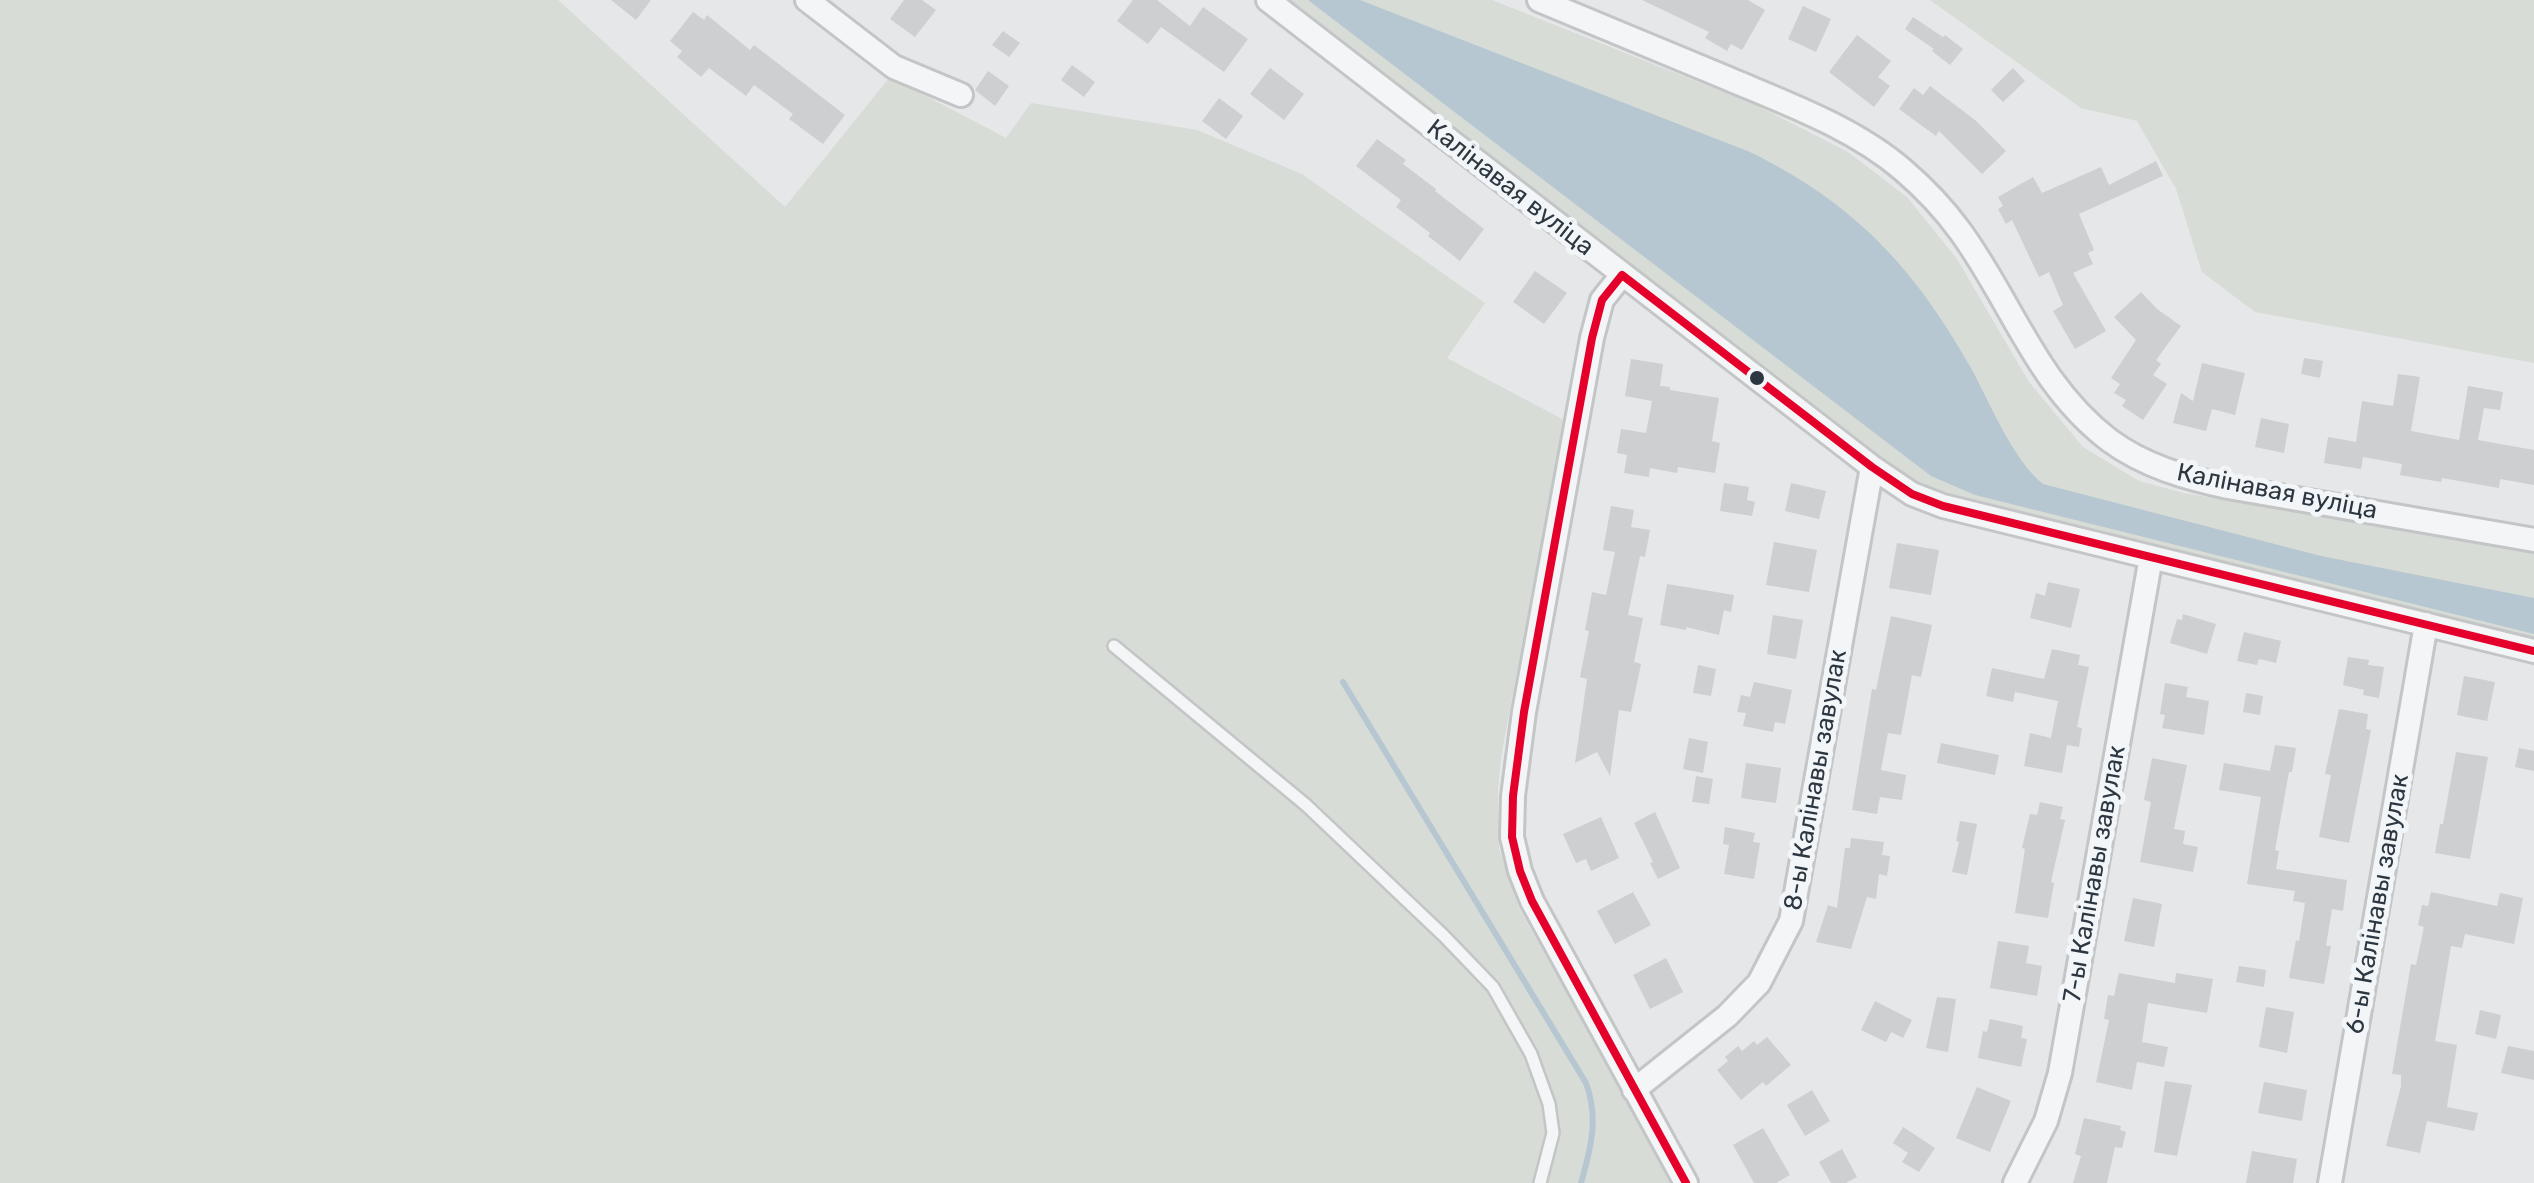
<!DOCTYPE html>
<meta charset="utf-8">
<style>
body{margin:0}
canvas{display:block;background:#e5e7e9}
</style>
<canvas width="2534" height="1183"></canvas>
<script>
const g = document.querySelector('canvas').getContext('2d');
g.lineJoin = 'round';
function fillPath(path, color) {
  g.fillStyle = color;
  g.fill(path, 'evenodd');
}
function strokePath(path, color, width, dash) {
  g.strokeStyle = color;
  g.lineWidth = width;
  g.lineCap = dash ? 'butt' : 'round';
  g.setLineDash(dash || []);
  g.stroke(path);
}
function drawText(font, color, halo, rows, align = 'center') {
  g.font = font + ' Rubik,sans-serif';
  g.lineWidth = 10;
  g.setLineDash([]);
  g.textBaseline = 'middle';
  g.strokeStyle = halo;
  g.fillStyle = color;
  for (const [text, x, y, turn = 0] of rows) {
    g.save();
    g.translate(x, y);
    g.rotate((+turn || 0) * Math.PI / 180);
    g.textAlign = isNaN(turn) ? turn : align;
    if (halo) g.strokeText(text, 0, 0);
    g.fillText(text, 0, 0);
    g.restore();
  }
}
fillPath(new Path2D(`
 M0 0H558L785 207 890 77 1006 138 1031 103 1197 130 1302 174 1485 303 1447 358 1564 420 1501 757 1498 790 1499 849 1519 908 1674 1183H0Z
 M1281 0H1492L1756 105 1848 152 1907 197 1957 259 2029 382 2083 447 2139 481 2184 493 2534 552V641L1953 498 1917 485 1635 273Z
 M1930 0H2534V363L2255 312 2202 272 2176 189 2137 121 2081 108Z`), '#d7dcd6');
fillPath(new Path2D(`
 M1308 0H1360L1750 152C1854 203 1914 267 1971 368 1990 403 2013 460 2043 484L2321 556 2534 598V634L1975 495 1931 476Z`), '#b6c7d1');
strokePath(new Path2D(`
 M1343 682 1586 1083C1599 1118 1591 1148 1581 1183`), '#b6c7d1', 6);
fillPath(new Path2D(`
 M611 0H651L636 20Z
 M904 0H922L936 10 915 37 890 19Z
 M1133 0H1157L1190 26 1203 7 1248 39 1224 72 1161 27 1148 44 1117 21Z
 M1642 0H1748L1765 10 1742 50 1731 44 1727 51 1705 38 1709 32Z
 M1803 6 1831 19 1816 52 1788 39Z
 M693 12 704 20 707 15 750 50 754 45 845 115 823 144 789 119 793 114 754 85 746 96 709 68 701 77 677 57 682 51 670 41Z
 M1913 17 1943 37 1945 35 1963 49 1950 65 1932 51 1934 49 1905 29Z
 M1003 31 1020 43 1009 57 992 45Z
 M1857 35 1891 61 1878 77 1890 86 1874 107 1829 72Z
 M1072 65 1095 82 1084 97 1061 80Z
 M1270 68 1304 94 1284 120 1250 94Z
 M2013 68 2025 81 2003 102 1991 90Z
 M988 71 1009 86 995 106 975 90Z
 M1930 86 1975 120 2006 151 1982 174 1939 131 1936 136 1899 109 1914 88 1923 95Z
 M1219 98 1243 116 1226 139 1202 121Z
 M1377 139 1406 160 1403 164 1436 189 1435 191 1484 229 1460 261 1428 236 1430 233 1396 207 1401 200 1356 166Z
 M2156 161 2163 176 2079 214 2094 250 2088 253 2093 264 2073 273 2106 331 2075 349 2053 311 2063 305 2049 272 2039 277 2012 220 2006 224 1998 209 2003 206 1998 197 2033 177 2042 193 2101 167 2109 185Z
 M1535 271 1567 293 1544 324 1513 302Z
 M2141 292 2157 309 2181 326 2156 360 2161 364 2153 375 2167 384 2143 420 2122 406 2126 400 2114 393 2120 384 2111 378 2136 340 2114 317Z
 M2304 358 2323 361 2320 378 2301 374Z
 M1631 359 1663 364 1660 386 1670 387V390L1719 398 1712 441 1720 443 1715 473 1678 467 1677 473 1650 468 1649 477 1624 473 1627 455 1617 453 1621 429 1646 433 1652 401 1625 396Z
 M2202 363 2245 373 2235 415 2212 409 2206 431 2173 423 2181 393 2193 401Z
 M2398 374 2420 377 2411 431 2459 440 2468 386 2503 392 2500 410 2484 408 2478 440 2534 450V485L2500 479 2499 488 2442 478 2441 482 2400 475 2402 464 2363 457 2361 469 2324 463 2328 437 2356 442 2362 401 2393 406Z
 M2261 418 2289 424 2284 453 2255 447Z
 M1724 483 1749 487 1747 500 1755 502 1752 516 1720 511Z
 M1791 483 1826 491 1819 519 1785 511Z
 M1611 506 1634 510 1631 527 1650 530 1645 557 1640 556 1628 615 1643 618 1634 662 1641 664 1631 712 1619 710 1610 776 1597 752 1575 763 1587 679 1580 677 1589 631 1585 630 1592 592 1606 595 1615 552 1603 550Z
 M1774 542 1817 550 1809 592 1766 585Z
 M1897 543 1939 550 1931 595 1889 588Z
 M2048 582 2080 589 2071 628 2030 618 2036 593 2045 596Z
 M1667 584 1734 595 1731 612 1724 610 1719 635 1686 627V630L1660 625Z
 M2183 614 2216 624 2207 654 2170 643 2177 619 2182 620Z
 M1773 615 1803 620 1796 659 1767 654Z
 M1891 616 1932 625 1921 677 1912 675 1901 735 1888 733 1881 770 1906 775 1902 800 1880 797 1877 814 1852 810 1872 689 1876 690Z
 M2244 632 2281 641 2276 663 2259 659 2257 665 2237 661Z
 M2052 649 2080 655 2078 665 2089 667 2077 727 2082 728 2079 747 2067 745 2062 773 2024 766 2030 733 2051 738 2058 701 2015 692 2013 702 1986 696 1992 668 2044 679Z
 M2348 657 2369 660 2368 665 2384 667 2379 698 2363 695 2364 690 2343 685Z
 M1698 665 1716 669 1711 696 1693 693Z
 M2464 676 2495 682 2487 721 2457 715Z
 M1754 682 1792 690 1785 724 1775 722 1773 732 1743 726 1746 713 1737 712 1741 695 1750 697Z
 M2165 683 2188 687 2186 697 2209 701 2204 735 2162 728 2165 715 2160 714Z
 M2246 693 2263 696 2260 715 2243 712Z
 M2339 709 2368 714 2366 729 2371 730 2349 843 2319 837 2331 775 2325 774Z
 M1689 738 1708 742 1703 773 1683 769Z
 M1941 743 1999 755 1995 775 1937 763Z
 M2275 745 2296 748 2292 772H2289L2275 850 2279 851 2276 869 2347 880 2343 911 2332 909 2326 946H2331L2324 984 2289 978 2296 940 2299 941 2305 903 2293 901 2295 891 2247 884 2261 797 2219 790 2224 763 2270 771Z
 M2519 748 2534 751V771L2515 767Z
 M2456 752 2488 757 2470 859 2435 853 2440 824H2443Z
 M2152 758 2187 765 2174 829 2185 831 2183 844 2198 847 2193 872 2140 862 2151 802 2144 800Z
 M1746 763 1781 768 1776 803 1741 798Z
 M1696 776 1713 779 1709 804 1692 802Z
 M2040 802 2063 807 2060 819 2065 820 2051 882 2054 883 2048 918 2015 913 2025 849 2022 848 2030 814 2037 815Z
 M1655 812 1680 868 1658 879 1650 863 1653 862 1634 823Z
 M1601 817 1619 858 1591 871 1586 859 1576 863 1563 834Z
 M1960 821 1977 824 1967 875 1952 872 1959 842 1956 841Z
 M1725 827 1755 833 1753 842 1760 843 1754 879 1724 874 1729 845 1723 844Z
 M1851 838 1884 842 1882 855 1890 856 1887 876 1879 874 1876 899 1867 897 1851 949 1816 942 1828 905 1837 908 1845 848H1850Z
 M1633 892 1651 925 1615 944 1597 911Z
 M2431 892 2497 906 2500 893 2523 898 2514 944 2465 934 2462 948 2451 946 2435 1041 2457 1045 2447 1107 2478 1113 2474 1131 2427 1121 2420 1153 2386 1146 2401 1086V1075L2392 1074 2411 964 2416 965 2424 927 2418 925 2422 905 2428 906Z
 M2133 898 2162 904 2154 947 2124 941Z
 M1998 941 2029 946 2026 963 2042 966 2037 996 1990 988Z
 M1666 958 1683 992 1650 1009 1633 975Z
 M2239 966 2266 970 2264 987 2236 982Z
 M2119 973 2175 983 2176 973 2213 979 2207 1013 2148 1003 2142 1042 2168 1047 2164 1067 2137 1062 2132 1090 2096 1082 2109 1020 2104 1019 2108 995 2114 996Z
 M1937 997 1956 999 1948 1052 1926 1048Z
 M1875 1001 1912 1020 1903 1038 1891 1032 1886 1042 1861 1030Z
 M2266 1007 2294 1012 2287 1053 2259 1047Z
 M2480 1010 2501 1015 2496 1039 2475 1034Z
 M1990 1019 2023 1026 2021 1038 2027 1039 2021 1067 1978 1058 1983 1031 1987 1032Z
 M1767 1037 1791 1065 1766 1086 1763 1082 1741 1100 1717 1070 1728 1061 1725 1057 1738 1046 1742 1051 1754 1041 1757 1045Z
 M2508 1046 2534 1051V1080L2501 1073Z
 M2165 1081 2192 1085 2177 1156 2154 1152Z
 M2264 1082 2307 1090 2302 1121 2258 1113Z
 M1977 1087 2011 1101 1990 1152 1956 1138Z
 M1812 1090 1830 1121 1805 1136 1787 1105Z
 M2084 1118 2121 1126 2120 1130 2126 1132 2122 1148 2115 1147 2107 1183H2073L2081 1156 2075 1154Z
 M1903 1127 1935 1148 1919 1172 1902 1162 1908 1153 1893 1143Z
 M1763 1128 1790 1175 1776 1183H1754L1733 1145Z
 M1842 1149 1857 1177 1846 1183H1831L1819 1162Z
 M2252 1151 2297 1159 2293 1183H2246Z`), '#cdcfd1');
const lane = new Path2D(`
 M1114 646 1306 805 1444 936 1493 987 1531 1054 1549 1104 1553 1133 1540 1183`);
const street = new Path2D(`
 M807 0 894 67 961 95
 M1268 0 1872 467 1912 494 1943 506 2534 651
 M1539 0C1603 26 1666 53 1729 79 1788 104 1854 128 1903 170 1924 188 1944 209 1960 231 2012 302 2036 384 2109 440 2144 466 2186 478 2228 487L2534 540
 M1622 275 1602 300 1592 338 1524 712 1513 796 1512 837 1520 871 1532 901 1686 1183
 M1634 1090 1727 1016 1759 983 1791 921 1872 467
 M2015 1183 2046 1121 2060 1073 2151 557
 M2330 1183 2426 624`);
strokePath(lane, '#c3c5c7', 16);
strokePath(street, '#c3c5c7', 28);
strokePath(lane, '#f4f5f6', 11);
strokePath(street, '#f4f5f6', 22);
strokePath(new Path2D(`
 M1686 1183 1532 901 1520 871 1512 837 1513 796 1524 712 1592 338 1602 300 1622 275 1872 467 1912 494 1943 506 2534 651`), '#e4002b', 8);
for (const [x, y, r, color] of [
 [1757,378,9,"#2d3741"]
]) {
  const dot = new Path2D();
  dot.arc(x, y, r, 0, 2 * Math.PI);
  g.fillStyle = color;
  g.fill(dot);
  strokePath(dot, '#f3f6f8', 4);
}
drawText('25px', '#2d3741', '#f3f6f8', [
 ["Калінавая вуліца",1510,188,38],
 ["Калінавая вуліца",2277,492,11],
 ["8-ы Калінавы завулак",1816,780,-80],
 ["7-ы Калінавы завулак",2095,874,-80],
 ["6-ы Калінавы завулак",2378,904,-80]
]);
</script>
